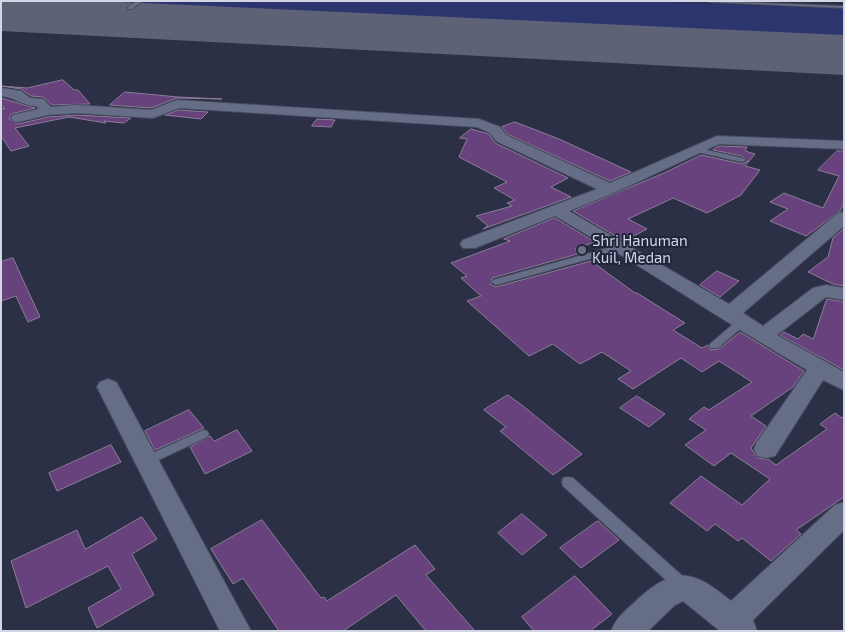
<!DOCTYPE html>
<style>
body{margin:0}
#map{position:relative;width:845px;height:632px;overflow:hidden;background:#2b3047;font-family:"Exo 2",sans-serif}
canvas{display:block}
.frame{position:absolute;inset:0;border:2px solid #d2d6e5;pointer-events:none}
</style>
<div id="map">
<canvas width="845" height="632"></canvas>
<div class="frame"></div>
</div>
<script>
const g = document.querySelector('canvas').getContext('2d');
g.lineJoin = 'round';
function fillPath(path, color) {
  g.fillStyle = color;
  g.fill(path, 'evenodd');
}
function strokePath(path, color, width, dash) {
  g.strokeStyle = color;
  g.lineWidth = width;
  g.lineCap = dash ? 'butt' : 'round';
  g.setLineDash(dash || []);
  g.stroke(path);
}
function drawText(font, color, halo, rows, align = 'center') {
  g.font = font + ' "Exo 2",sans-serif';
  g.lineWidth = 4;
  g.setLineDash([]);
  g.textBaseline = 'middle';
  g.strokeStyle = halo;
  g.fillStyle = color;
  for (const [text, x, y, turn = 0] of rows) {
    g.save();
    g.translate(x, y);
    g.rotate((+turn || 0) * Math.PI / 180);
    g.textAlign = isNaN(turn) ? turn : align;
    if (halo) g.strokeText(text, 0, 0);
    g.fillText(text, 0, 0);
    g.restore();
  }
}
fillPath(new Path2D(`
 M143 1H646L844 9V40L134 7Z`), '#2d356e');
fillPath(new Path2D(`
 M1 1H100L844 35V75L1 31Z`), '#5e6277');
const building = new Path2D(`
 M63 80 74 90H78L90 104 52 105 43 97 31 96 21 89 1 86 27 88Z
 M125 92 178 97 222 99 177 98 151 108 110 105Z
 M1 98 35 108 11 114 9 119 18 124 48 117 77 115 131 118 124 123 104 121 106 123 69 117 15 128 29 146 11 151 1 136V108L5 109 1 104Z
 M179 110 208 112 201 119 165 115Z
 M317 119 335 120 331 127 312 126Z
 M515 122 559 139 631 172 610 181 507 134 502 127Z
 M471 129 489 134 495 143 568 178 551 187 571 197 483 229 488 226 476 216 512 206 507 203 515 200 494 188 507 182 459 157 467 139 460 138Z
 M719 146 747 147 745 151 755 154 745 166 760 170 741 195 707 213 673 198 628 219 647 229 624 241 573 211 664 173 701 155 742 164 748 161 742 156 713 150Z
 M837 151H844V203L840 211 806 236 770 221 788 209 770 202 784 193 823 208 839 176 818 170Z
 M555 218 595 242 575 249 581 253 492 278 490 284 496 287 591 261 635 293H637L685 323 673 330 702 348 708 345 710 350 719 349 740 332 804 371 793 387 751 416 766 426 751 448 757 458 768 459 776 465 827 429 820 424 835 413 842 418 844 416V497L796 530 801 534 771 561 742 538 738 541 715 524 707 531 670 503 701 476 742 505 770 479 731 453 714 466 685 445 706 430 689 419 704 407 709 410 752 382 719 361 702 372 681 358 633 389 618 379 631 371 602 352 580 364 553 344 529 356 467 301 481 296 461 278 467 276 451 263 510 241 504 239Z
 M844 229V286L833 284 808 272 828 257 833 238Z
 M13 258 40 317 28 322 16 296 1 301V262Z
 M717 271 739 281 720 297 700 285Z
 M827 299 844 302V370L780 335 784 332 798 339 803 334 813 339Z
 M508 395 523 406 582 454 553 475 500 431 506 427 484 410Z
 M637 396 665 414 649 427 620 408Z
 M189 410 204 428 155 450 145 431Z
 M237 430 252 451 205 474 190 447 210 436 214 441Z
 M111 445 121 462 57 491 49 473Z
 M522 514 547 535 522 555 498 533Z
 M142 517 157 539 132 554 154 595 97 628 88 608 121 589 108 566 26 608 11 561 77 530 85 549Z
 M262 520 321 598 324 597 327 601 415 545 435 569 426 575 475 631H426L396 595 343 631H279L243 578 233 584 211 549Z
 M598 521 619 540 581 568 560 548Z
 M575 576 612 614 590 631H534L522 617Z`);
fillPath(building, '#68427c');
strokePath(building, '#8d7d96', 1);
const service = new Path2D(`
 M137 1H142L132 9H128V7Z
 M707 1 844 6V8L709 2Z
 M693 147 742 158 746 160 742 162 693 151Z
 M622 244 626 247 625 249 496 285 491 282 493 280Z
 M743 318 747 319 748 321 747 323 718 348H710L709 346 710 344 739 319Z
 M203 430 207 431 209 434 207 437 150 464 146 466 142 464 140 461 142 458Z
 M568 477 573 478 688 581 690 586 688 591 683 593 678 591 563 486 562 482 563 478Z`);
const minor = new Path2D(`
 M1 88 21 91 30 98 43 99 51 107 77 105 151 110 177 100 479 119 500 127 506 135 610 183 717 136 844 141V149L719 144 616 192 569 211 729 304 838 213 844 212V226L743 313 763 326 813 288 826 285 844 288V300L826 297 777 335 844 372V390L823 380 775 456 766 458 757 456 754 449 757 442 807 370C722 321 641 265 555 216L475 248H463L460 244 463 240 597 189 496 141 490 133 477 127 179 108 153 118 77 113 48 115 18 122 13 121 11 118 13 115 39 109 36 106C22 106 15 97 1 96Z
 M108 379 116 382 119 387 251 631H220L97 387 100 382Z
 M844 502V530L753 620 757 631H720L683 601 675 605 648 631H611C616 617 628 609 638 599 676 565 693 570 731 601L835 505Z`);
strokePath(service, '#484c60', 2);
strokePath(minor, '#484c60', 2);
fillPath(service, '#666d87');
fillPath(minor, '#666d87');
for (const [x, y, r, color] of [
 [582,250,5,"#6b7280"]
]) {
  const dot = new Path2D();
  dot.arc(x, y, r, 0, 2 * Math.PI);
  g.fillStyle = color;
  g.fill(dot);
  strokePath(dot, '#21263c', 2);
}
drawText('15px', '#d2d6e5', '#21263c', [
 ["Shri Hanuman",592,241],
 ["Kuil, Medan",592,258]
], 'left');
</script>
